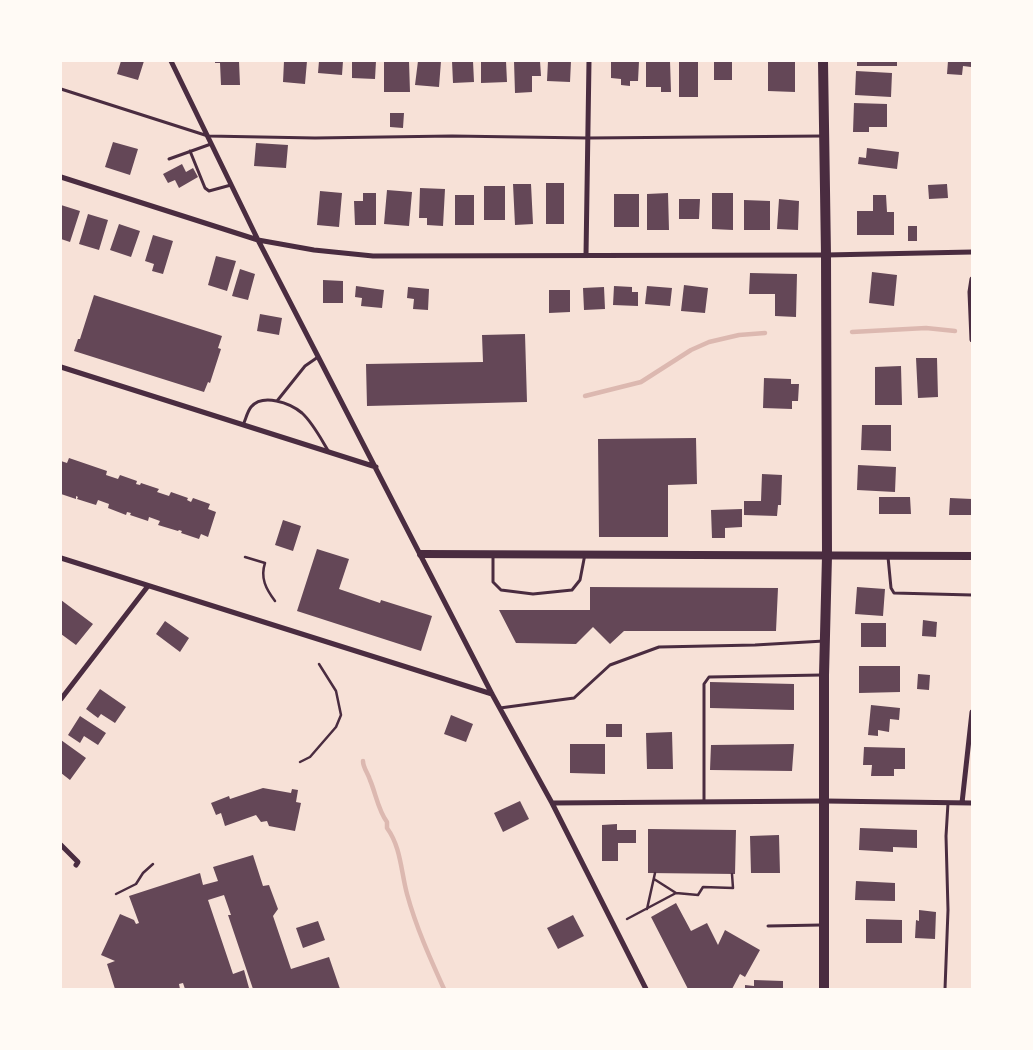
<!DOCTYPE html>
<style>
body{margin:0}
#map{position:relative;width:1033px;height:1050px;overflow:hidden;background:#f7e1d7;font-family:"Times New Roman",serif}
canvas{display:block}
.frame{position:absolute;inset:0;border:62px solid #fffaf5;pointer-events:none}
</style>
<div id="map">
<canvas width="1033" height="1050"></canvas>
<div class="frame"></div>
</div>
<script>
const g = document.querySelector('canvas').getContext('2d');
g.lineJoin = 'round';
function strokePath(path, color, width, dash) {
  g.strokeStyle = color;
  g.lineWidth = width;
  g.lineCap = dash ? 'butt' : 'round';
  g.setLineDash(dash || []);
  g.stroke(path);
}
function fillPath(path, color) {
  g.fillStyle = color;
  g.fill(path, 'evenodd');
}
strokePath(new Path2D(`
 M852 332 926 328 955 331
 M585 396 641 382 691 350 709 342 739 335 765 333
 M363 761C363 768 368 773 370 780 376 794 378 810 387 822V828C401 847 401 872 407 894 416 927 430 958 444 989`), '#dcb8b0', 4.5);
fillPath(new Path2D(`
 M121 61H144L138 80 117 74Z
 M215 61H239L240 85H221L220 63H215Z
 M284 61H307L305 84 283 82Z
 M319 61H343L342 75 318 73Z
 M352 61H376L375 79 352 78Z
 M384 61H409L410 92H384Z
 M418 61H441L439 87 415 85Z
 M452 61H473L474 82 453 83Z
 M481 61H506L507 82 481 83Z
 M514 61H540L541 76H532V92L515 93Z
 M548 61H571L570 82 547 81Z
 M611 61H639L638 81H630V86L621 85V79L611 78Z
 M646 61H670L671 92H661V87H646Z
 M679 61H698V97H679Z
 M714 61H732V80H714Z
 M768 61H795V92L768 91Z
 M857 61H897V66H857Z
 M948 61H972L971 67 963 66 962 75 947 74Z
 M856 71 892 73 891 97 855 95Z
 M854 103 887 104V127H869V132H853Z
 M390 113H404L403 128 390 127Z
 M113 142 138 149 130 175 105 167Z
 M256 143 288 145 286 168 254 166Z
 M867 148 899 152 897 169 858 164 859 157 866 158Z
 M182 164 186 172 193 168 198 177 179 188 175 180 168 183 163 174Z
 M546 183H564V224H546Z
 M513 184H531L533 224 515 225Z
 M947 184 948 198 929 199 928 185Z
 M484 186H505V220H484Z
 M420 188 445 189 443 226 427 225V218H419Z
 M387 190 412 192 409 226 384 224Z
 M320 191 342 193 339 227 317 225Z
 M363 193H376V225H355L354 201H363Z
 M668 193 669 230H647V194Z
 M712 193H733V230L712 229Z
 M614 194H639V227H614Z
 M455 195H474V225H455Z
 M873 195H886L887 212H894V235H857V211H873Z
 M679 199H700L699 219H679Z
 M779 199 799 201 798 230 777 229Z
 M744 200 770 201V230H744Z
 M61 205 80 211 70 242 61 239Z
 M88 214 108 220 99 250 79 244Z
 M119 224 140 231 131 257 110 250Z
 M908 226H917V241H908Z
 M153 235 173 241 163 274 152 271 154 264 145 261Z
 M216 256 236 261 227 291 208 285Z
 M240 269 255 274 248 300 232 296Z
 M872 272 897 275 894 306 869 303Z
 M750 273 797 274 796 317 775 316V294H749Z
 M323 280 343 281V303H323Z
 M684 285 708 288 705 313 681 311Z
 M356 286 384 290 382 308 361 306 362 298 355 297Z
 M614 286 632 287V292H638V306L613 305Z
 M647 286 672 288 670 306 645 304Z
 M408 287 429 289 428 310 413 309 414 299 407 298Z
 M604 287 605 309 584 310 583 288Z
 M549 290H570V312L549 313Z
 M94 295 222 336 218 348 221 349 210 383 208 382 204 392 74 351 78 339H80Z
 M260 314 282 318 279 335 257 331Z
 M525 334 527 402 367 406 366 364 483 362 482 335Z
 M916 358H937L938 397 918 398Z
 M901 366 902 405H875V367Z
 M764 378 791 379V384H799L798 401H792V409L763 408Z
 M862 425H891V451L861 450Z
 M696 438 697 484 668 485V537H599L598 439Z
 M69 458 107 471 106 475 118 479 120 475 137 481 136 484 140 485 141 483 159 489 157 492 169 496 171 492 188 498 187 500 191 502 193 498 210 504 208 509 216 512 208 537 201 534 199 539 181 533 182 531 179 530 178 531 158 525 160 521 149 517 148 521 130 515 131 513 127 512 126 515 108 508 109 504 98 500 96 505 77 499 78 497 76 496V499L61 494V461L67 463Z
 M858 465 896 467 895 492 857 490Z
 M762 474 782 475 781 505H778L777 516 744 515V501H761Z
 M879 497H910L911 514H879Z
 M950 498 972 499V515H949Z
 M742 509V527L725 528V538H712L711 510Z
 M283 520 301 526 293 551 275 545Z
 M317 549 349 559 339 589 380 603 381 600 432 616 421 651 297 611Z
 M590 587 778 588 776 631H624L610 644 593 627 576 644 516 643 499 610H590Z
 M857 587 885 589 883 616 855 614Z
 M61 600 93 624 76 645 61 634Z
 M923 620 937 622 936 637 922 636Z
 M165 621 189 638 180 652 156 634Z
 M861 623H886V647H861Z
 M859 666H900V692L859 693Z
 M918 674 930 675 929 690 917 689Z
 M710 682 794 684V710L710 708Z
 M100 689 126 707 115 723 101 714 98 718 86 709Z
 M871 705 900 708 899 720 890 719 889 732 878 730V736L868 735Z
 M451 715 473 724 466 742 444 734Z
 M80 716 106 733 98 745 84 736 80 743 68 735Z
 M606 724H622V737H606Z
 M672 732 673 769H647L646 733Z
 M61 740 86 758 70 780 61 773Z
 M570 744H605V774L570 773Z
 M794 744 792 771 710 770 711 745Z
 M864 747 905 748V769H894V776H871L872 765H863Z
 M263 788 291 793 292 789 298 790 296 802 301 803 295 831 269 826 267 821 261 822 256 815 225 826 221 813 216 815 211 803 229 796 230 799Z
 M520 801 529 819 503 832 494 813Z
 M617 824V830H636V843H618V861H602V825Z
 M860 828 917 830V848L893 847V852L859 850Z
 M648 829 736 830 735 874 648 873Z
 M779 835 780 873H751L750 836Z
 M253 855 263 886 269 885 278 909 273 916 291 969 329 957 340 989H253L228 915H231L224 895 208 900 233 974 244 970 249 988 185 989 183 983 179 984 180 989H115L107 964 115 961 101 955 120 914 134 920 136 924 139 923 129 896 200 873 203 885 218 881 213 867Z
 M856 881 895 883V901L855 900Z
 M676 903 691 931 707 923 718 945 725 930 760 950 745 977 740 974 732 989H688L651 917Z
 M919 910 936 912 935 939 915 938 916 920 919 921Z
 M573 915 584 936 558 949 547 928Z
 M866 919 902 920V943H866Z
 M318 921 325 940 303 948 296 928Z
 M754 980 783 981V989H745V985L754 986Z`), '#644757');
strokePath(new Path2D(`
 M245 557 265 563C260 578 266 589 275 601
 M300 762 310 757 336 727 341 715 336 691 319 664
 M654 879 676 893
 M116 894 136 884 143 873 153 864
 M647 909 655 873
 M627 919 676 893 698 895 703 887 733 888 732 874`), '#4a2c40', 2.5);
strokePath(new Path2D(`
 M61 89 208 136 315 138 452 136 588 138 823 136
 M190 151 205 188 209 191 231 185
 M169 159 211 144
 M277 401 305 366 318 357
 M243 425C246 419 247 412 251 407 263 393 290 403 302 413 313 423 321 439 329 452
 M493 555V582L501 590 533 594 572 590 580 580 585 554
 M888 557 891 588 894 593 972 595
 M500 708 574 698 610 665 659 647 755 645 824 641
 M704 802V684L709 677 822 675
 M768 926 821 925
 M945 989 948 910 946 836 948 803`), '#4a2c40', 3);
strokePath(new Path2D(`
 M171 61 258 240 492 694 552 803 646 989
 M61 177 258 240 314 250 373 256 826 255 972 252
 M586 255 589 61
 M972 279 970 292 972 340
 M61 367 376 467
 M61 558 492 694
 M61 699 148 586
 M552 803 825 801 972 803
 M962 803 972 712
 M61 845 78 862 76 865`), '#4a2c40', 5);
strokePath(new Path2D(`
 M421 554 972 556`), '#4a2c40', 8);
strokePath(new Path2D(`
 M823 61 826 255 827 556 824 675V989`), '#4a2c40', 10);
</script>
